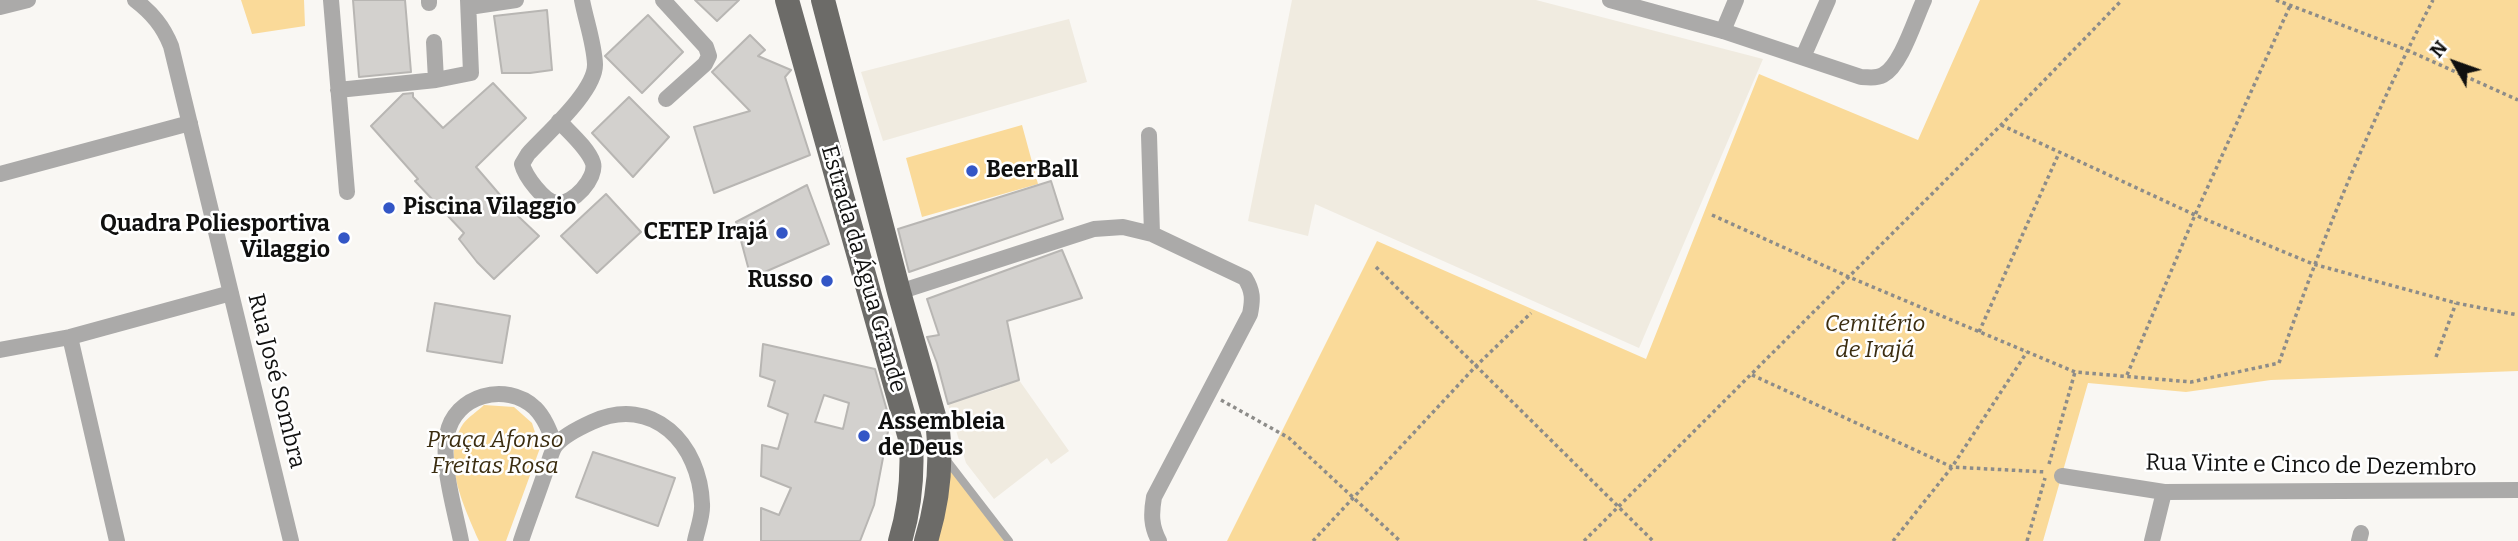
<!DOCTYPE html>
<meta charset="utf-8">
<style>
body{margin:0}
#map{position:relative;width:2518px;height:541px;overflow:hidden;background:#f9f7f3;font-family:Bitter,serif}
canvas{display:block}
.north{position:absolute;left:2420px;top:28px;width:70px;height:70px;-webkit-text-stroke:5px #fff;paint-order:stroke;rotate:310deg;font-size:19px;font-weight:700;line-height:28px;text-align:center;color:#10100f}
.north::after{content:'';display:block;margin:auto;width:24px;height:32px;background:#10100f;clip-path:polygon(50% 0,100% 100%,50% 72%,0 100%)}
</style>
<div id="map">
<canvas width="2518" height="541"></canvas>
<div class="north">N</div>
</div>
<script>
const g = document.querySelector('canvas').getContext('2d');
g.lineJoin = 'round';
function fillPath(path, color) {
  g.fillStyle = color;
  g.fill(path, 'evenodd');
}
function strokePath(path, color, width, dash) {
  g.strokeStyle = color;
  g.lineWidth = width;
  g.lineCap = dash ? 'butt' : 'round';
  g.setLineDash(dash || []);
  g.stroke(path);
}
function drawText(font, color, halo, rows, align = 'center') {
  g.font = font + ' Bitter,serif';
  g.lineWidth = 5;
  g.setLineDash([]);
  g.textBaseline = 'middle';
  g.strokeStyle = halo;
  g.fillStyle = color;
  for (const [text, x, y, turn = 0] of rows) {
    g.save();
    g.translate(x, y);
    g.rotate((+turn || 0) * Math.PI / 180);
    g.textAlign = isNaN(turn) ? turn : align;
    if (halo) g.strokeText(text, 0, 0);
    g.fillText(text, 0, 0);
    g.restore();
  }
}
fillPath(new Path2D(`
 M1292 0H1536L1763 59 1639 348 1315 204 1308 236 1248 221Z
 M1069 19 1087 82 883 141 861 72Z
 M1019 380 1069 451 1051 464 1047 458 994 499 966 463 948 404 1001 388 1000 384Z`), '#f0ebe0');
fillPath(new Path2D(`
 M241 0H304L305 26 252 34Z
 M1980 0H2518V371L2271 380 2186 392 2088 383 2043 541H1227L1377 241 1646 359 1759 74 1918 140Z
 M1022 125 1038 184 922 217 906 158Z
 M484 405 514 407 532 423 540 448 506 541H479C465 508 440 459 463 424 468 417 478 411 484 405Z
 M944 459 1004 541H930Z`), '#fada99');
const building = new Path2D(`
 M353 0H405L411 72 359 77Z
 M695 0H739L717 21Z
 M547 10 552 70 530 73H502L494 16Z
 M648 15 683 52 642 93 605 56Z
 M750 35 765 50 758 56 791 70 785 77 810 155 714 193 694 127 750 111 712 72Z
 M493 83 526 118 476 167 519 217 539 236 494 279 477 262 459 239 464 233 415 181 418 179 371 126 403 94 413 93V97L443 128Z
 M629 97 669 137 633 177 592 133Z
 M1051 181 1063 219 909 272 898 229Z
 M807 185 829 244 751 278 736 222Z
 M606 194 641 232 597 273 561 236Z
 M1062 250 1082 298 1007 321 1019 380 948 404 937 363 927 337 939 335 927 299Z
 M435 303 510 316 502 363 427 351Z
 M763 344 875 369 890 421 874 505 860 541H761V508L779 515 791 488 761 476 762 445 778 449 788 414 768 406 775 381 760 376ZM824 395 849 403 843 429 815 422Z
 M593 452 675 478 658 526 576 497Z`);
fillPath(building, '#d3d1ce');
strokePath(building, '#b8b6b3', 2);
strokePath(new Path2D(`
 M2276 0 2407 50 2518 100
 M2001 125 2195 215 2313 264 2456 303 2518 315
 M1712 215 1849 277 2075 372 2191 382 2279 363C2322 239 2372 117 2433 0
 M1376 267 1653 541
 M1979 332 2059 153
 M2436 357 2456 303
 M1752 375 1952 467 2046 472
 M2127 375 2195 215 2290 6
 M1221 400 1289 438 1400 541
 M2049 464 2075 372
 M1313 541 1476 366 1531 313
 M1584 541 2001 125 2122 0
 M1893 541 1952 467 2027 352
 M2027 541 2045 478`), '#8d8c89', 3.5, [3.5, 3.5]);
strokePath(new Path2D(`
 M945 458 1009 541`), '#abaaa9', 8);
strokePath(new Path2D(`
 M135 0C152 13 163 26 171 46L291 541
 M331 0 347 192
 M429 0V3
 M663 0 706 47 709 56 705 64 666 99
 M1610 0 1723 31 1861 77C1869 77 1876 79 1883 75 1901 66 1915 19 1924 0
 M0 7 28 0
 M469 7 516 0
 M1723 31 1736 0
 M434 42 436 80 471 73 468 0
 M1803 57 1828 0
 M338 90 436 80
 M559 121C569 132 588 148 593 163 597 178 573 205 557 203 544 202 525 176 522 164L528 154C546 134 596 91 595 64 594 43 586 21 582 0
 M1149 135 1152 234
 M0 174 190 123
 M899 292 1094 229 1123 227 1152 234 1245 278C1253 291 1253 299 1250 314L1154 497C1151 514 1151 526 1159 541
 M70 337 117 541
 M0 350 70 337 231 293
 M2062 476 2164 492 2518 490
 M461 541C455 510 441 466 447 435 454 395 506 381 535 408 545 418 550 432 555 445
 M521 541C529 517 538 494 546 470 549 463 551 451 556 445 564 435 581 427 592 422 653 394 700 444 702 504 703 516 697 530 695 541
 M2152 541 2164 492
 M2359 541 2361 533`), '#abaaa9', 16);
strokePath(new Path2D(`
 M787 0 911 442C913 477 910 508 900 541
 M823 0 899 292 938 430C942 467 937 505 926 541`), '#6c6b68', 24);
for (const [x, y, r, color] of [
 [972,171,7,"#3356c6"],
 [389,208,7,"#3356c6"],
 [782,233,7,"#3356c6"],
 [344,238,7,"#3356c6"],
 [827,281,7,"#3356c6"],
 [864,436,7,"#3356c6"]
]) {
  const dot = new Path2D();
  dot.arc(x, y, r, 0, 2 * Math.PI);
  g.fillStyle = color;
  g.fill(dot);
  strokePath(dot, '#fff', 2.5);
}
drawText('bold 23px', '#10100f', '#fff', [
 ["BeerBall",986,171],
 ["Piscina Vilaggio",403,208],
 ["Quadra Poliesportiva",330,225,"right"],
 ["Vilaggio",330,251,"right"],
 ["CETEP Irajá",768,233,"right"],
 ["Russo",813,281,"right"],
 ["Assembleia",878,423],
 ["de Deus",878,449]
], 'left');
drawText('23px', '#10100f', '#fff', [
 ["Estrada da Água Grande",863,269,74],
 ["Rua José Sombra",276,381,76],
 ["Rua Vinte e Cinco de Dezembro",2311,466,1]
]);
drawText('italic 23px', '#3b2d10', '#fff', [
 ["Cemitério",1875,325],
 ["de Irajá",1875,351],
 ["Praça Afonso",495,441],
 ["Freitas Rosa",495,467]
]);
</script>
